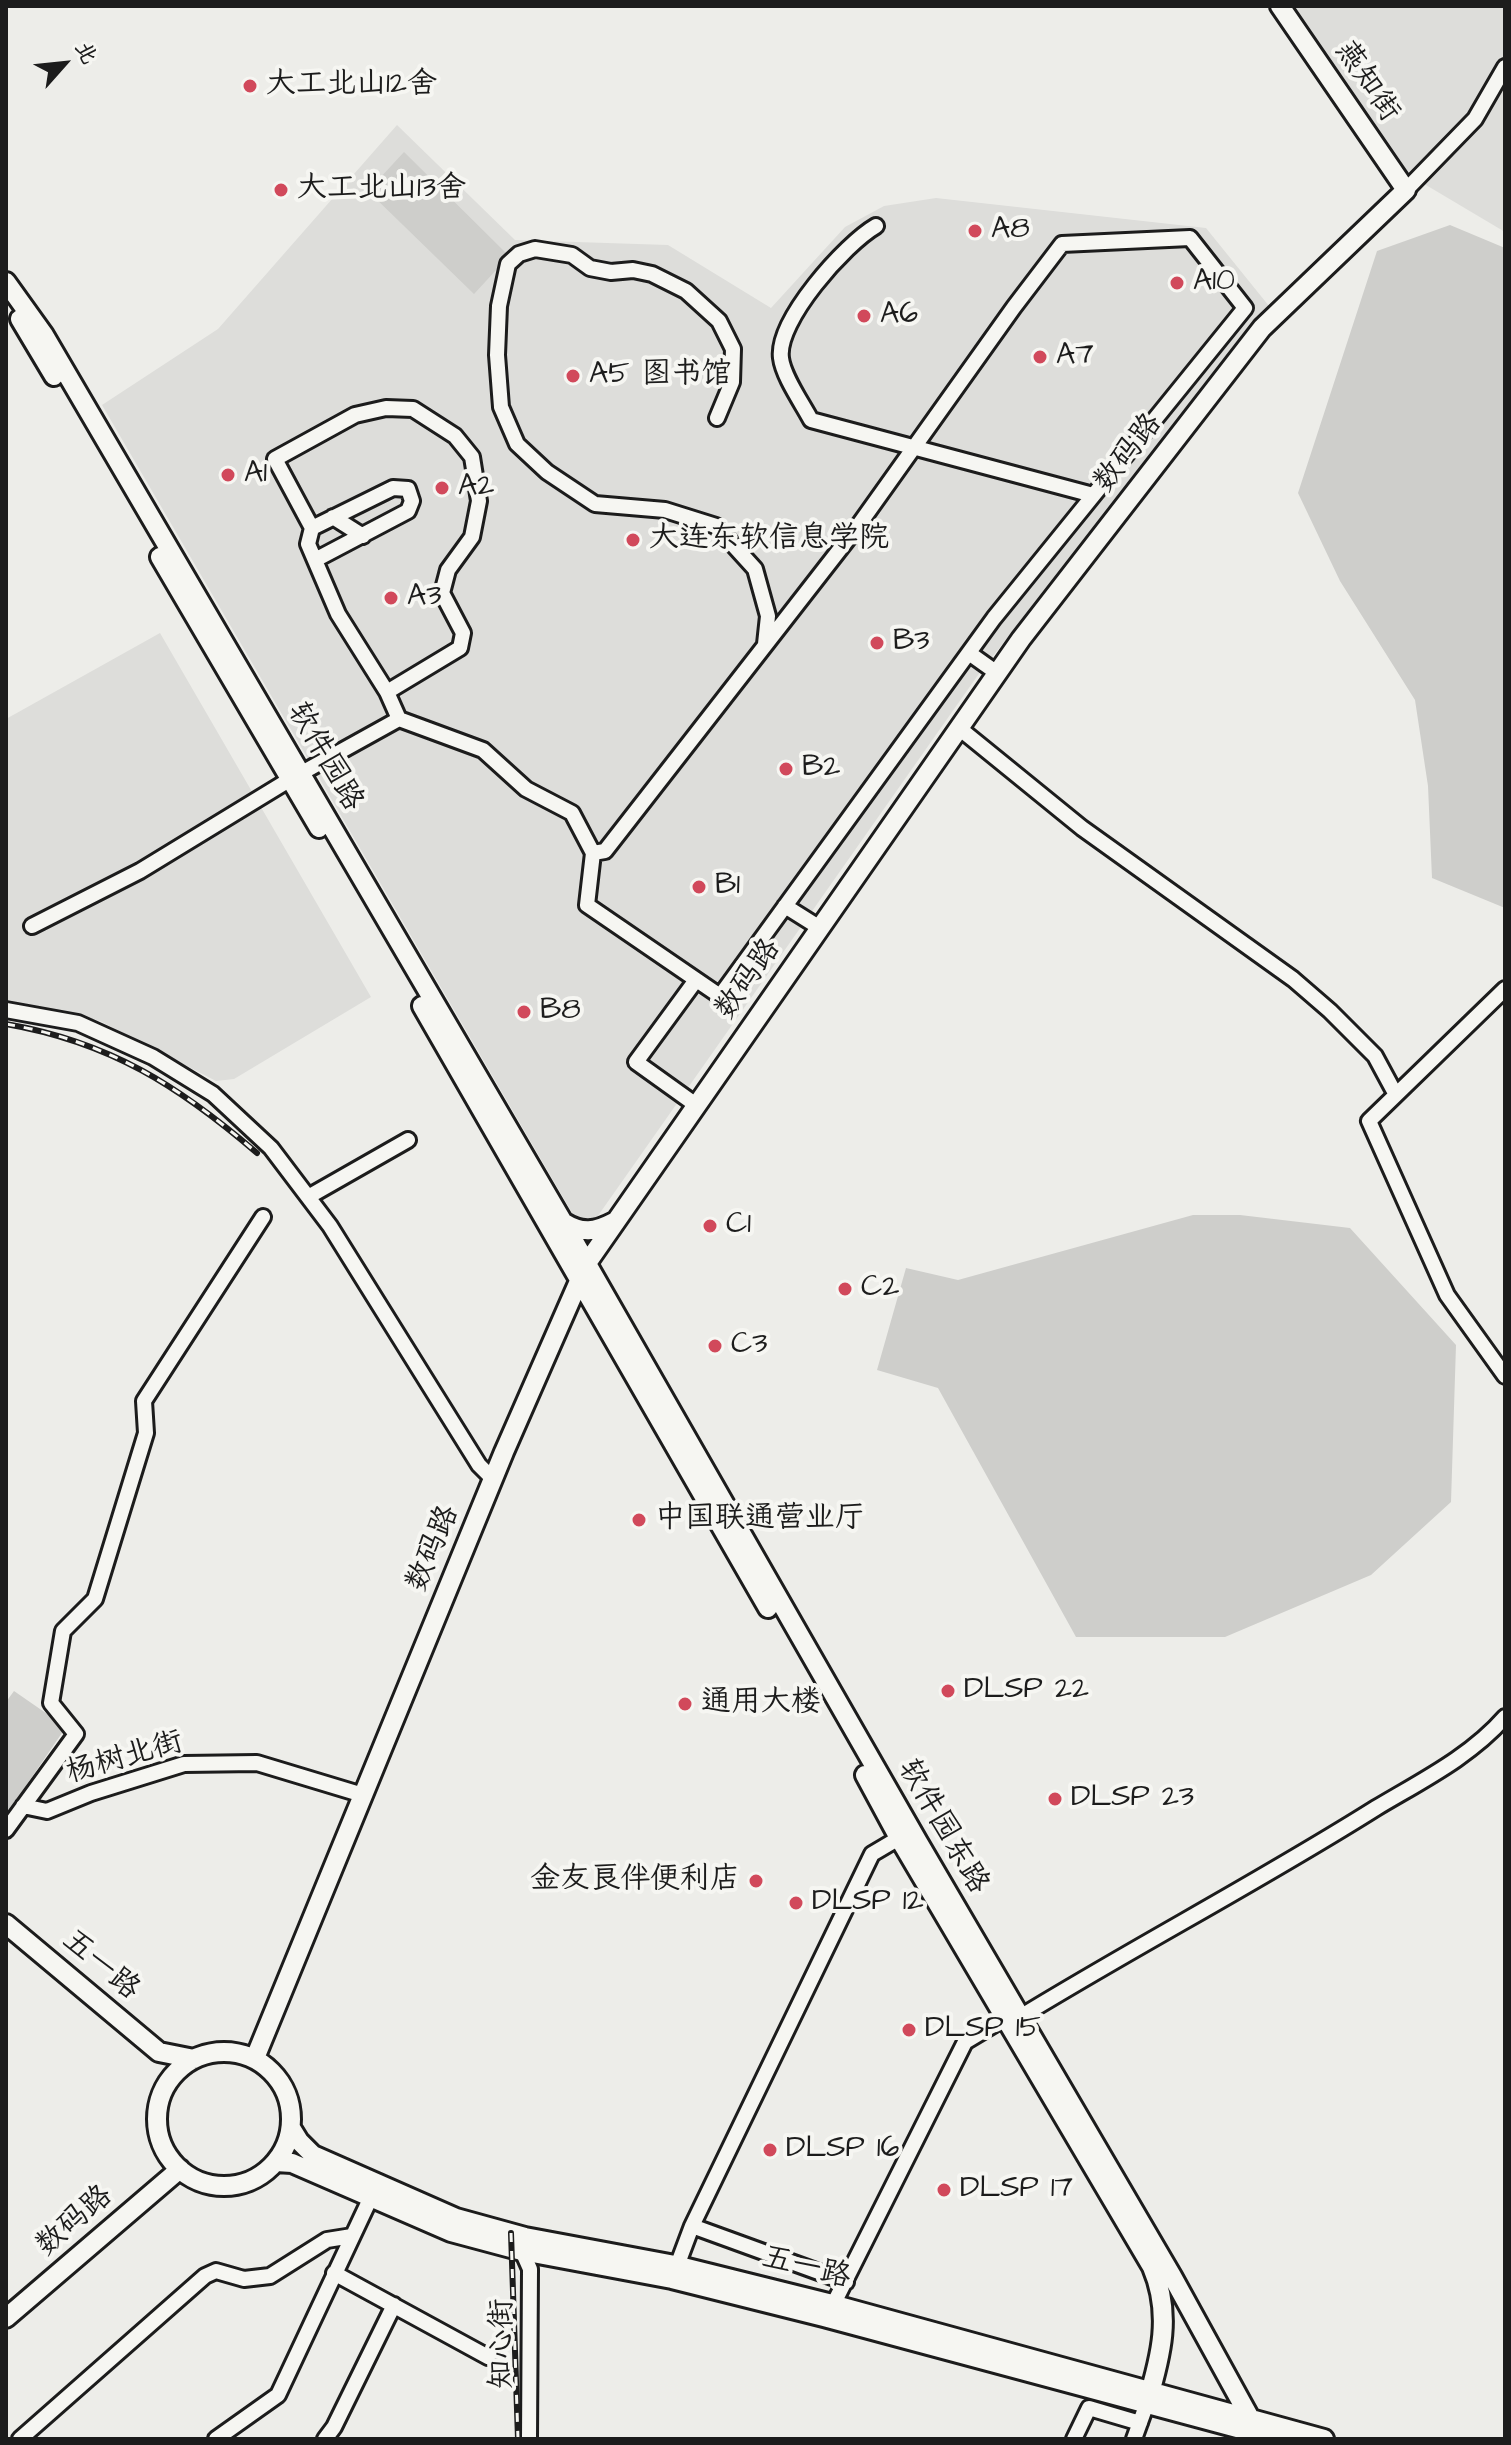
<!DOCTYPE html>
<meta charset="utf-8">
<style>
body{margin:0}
#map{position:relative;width:1511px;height:2445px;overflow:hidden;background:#edede9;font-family:"Architects Daughter","LXGW WenKai TC",sans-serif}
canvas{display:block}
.frame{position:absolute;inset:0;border:8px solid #1c1c1c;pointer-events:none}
.north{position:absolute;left:24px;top:24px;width:80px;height:80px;-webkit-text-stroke:6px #f6f6f2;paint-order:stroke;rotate:63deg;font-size:22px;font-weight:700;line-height:32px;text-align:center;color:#1c1c1c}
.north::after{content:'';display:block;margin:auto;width:28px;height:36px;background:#1c1c1c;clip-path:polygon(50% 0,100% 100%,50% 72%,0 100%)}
</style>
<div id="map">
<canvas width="1511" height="2445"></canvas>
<div class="frame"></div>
<div class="north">北</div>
</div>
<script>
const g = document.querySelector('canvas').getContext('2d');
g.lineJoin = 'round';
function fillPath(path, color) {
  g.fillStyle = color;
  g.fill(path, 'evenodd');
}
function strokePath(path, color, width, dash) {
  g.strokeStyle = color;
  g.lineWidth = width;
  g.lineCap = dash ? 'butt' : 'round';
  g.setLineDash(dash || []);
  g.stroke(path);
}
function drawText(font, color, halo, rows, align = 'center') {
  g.font = font + ' "Architects Daughter","LXGW WenKai TC",sans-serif';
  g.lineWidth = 8;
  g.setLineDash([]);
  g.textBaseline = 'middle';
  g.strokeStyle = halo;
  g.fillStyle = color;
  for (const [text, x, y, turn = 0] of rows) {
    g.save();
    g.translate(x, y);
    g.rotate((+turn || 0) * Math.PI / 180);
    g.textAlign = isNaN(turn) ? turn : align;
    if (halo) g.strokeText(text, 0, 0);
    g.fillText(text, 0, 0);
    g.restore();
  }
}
fillPath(new Path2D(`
 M1287 6H1505V232L1394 166Z
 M397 125 515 240 668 245 771 308 845 227 884 206 936 198 1206 228 1269 306 978 675 595 1220 574 1216 102 405 218 329Z
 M160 633 371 997 234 1079 216 1081 100 1021 6 1003V719Z`), '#ddddda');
fillPath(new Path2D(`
 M404 152 509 256 474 294 368 191Z
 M1450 225 1505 248V908L1432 878 1428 786 1415 700 1340 581 1298 493 1377 251Z
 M1193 1215H1240L1350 1228 1456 1345 1451 1502 1371 1575 1225 1637H1076L938 1388 877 1370 906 1268 958 1280Z
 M14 1691 66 1727 6 1815V1702Z`), '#cececb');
const minor = new Path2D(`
 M1406 190 1475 119 1505 67
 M876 226C845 244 776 321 781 358 783 376 802 403 811 420L1093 495
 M1190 238 1245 308 994 618 720 996 587 905 593 853 605 851 858 526 1014 307 1062 244Z
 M717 418 732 382 733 349 719 321 686 291 652 274 633 270 611 272 590 268 572 255 535 249 519 254 508 264 499 306 497 355 501 407 517 444 547 472 595 504 665 510 716 526 755 569 768 616 765 644
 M333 517 363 536
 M312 528 393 488 408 489 412 501 408 511 315 560
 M969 653 997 673
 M387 692 460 648 463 633 442 593 448 570 472 537 479 501 472 457 455 436 413 409 386 408 355 415 275 459 312 528 308 544 338 614 387 692 399 719
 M959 728 1082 828 1293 979 1330 1011 1375 1056 1396 1095
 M785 906 820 928
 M32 926 140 871 289 780 399 719 483 750 526 789 572 813 593 853
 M696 980 636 1062 696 1105
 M1505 989 1369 1121 1447 1295 1505 1376
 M6 1010 78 1023 153 1057 213 1094 271 1148 330 1226 479 1465 493 1479
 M308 1197 408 1140
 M23 1806 47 1811 91 1793 184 1764 257 1763 363 1795
 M6 1830 76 1734 51 1703 63 1631 95 1599 146 1433 144 1401 263 1217
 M1012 2022C1132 1948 1257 1883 1376 1808 1421 1781 1470 1757 1505 1717
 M692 2226 846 2282
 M522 2251 530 2269 529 2439
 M334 2273 488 2357
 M674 2274 692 2226 872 1854 899 1838
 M830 2311 965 2042 1005 2018
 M20 2439 205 2276 216 2271 244 2279 270 2276 327 2240 352 2236
 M216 2439 278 2395 371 2197
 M325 2439 334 2427 394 2305
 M1074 2439 1089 2408 1140 2423
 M1134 2439 1147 2403`);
const major = new Path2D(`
 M6 282 44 335 563 1222 918 1842 1172 2276 1250 2418
 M20 319 54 376
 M160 557 319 828
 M422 1006 768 1608
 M563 1222C582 1234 595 1232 614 1222
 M865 1775 899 1838 1152 2267C1172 2314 1161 2356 1147 2403
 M6 1924 159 2052 194 2059
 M157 2119a67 67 0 1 1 134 0a67 67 0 1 1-134 0Z
 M255 2058 504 1452 587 1263 1021 639 1262 328 1406 190 1280 6
 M291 2128 299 2141 313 2155 456 2218 525 2237 675 2265 828 2303 1324 2439
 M276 2162 292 2163 451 2232 522 2251 672 2279 824 2317 1278 2439
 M6 2318 180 2169`);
strokePath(minor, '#1c1c1c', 20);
strokePath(major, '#1c1c1c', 24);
strokePath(minor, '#f6f6f2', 14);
strokePath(major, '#f6f6f2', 18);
const rail = new Path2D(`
 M6 1024C110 1042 179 1086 257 1153
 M511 2233 518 2439`);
strokePath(rail, '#1c1c1c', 6);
strokePath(rail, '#f6f6f2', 3, [9]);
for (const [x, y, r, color] of [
 [250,86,8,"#d1495b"],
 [281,190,8,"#d1495b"],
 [975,231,8,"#d1495b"],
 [1177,283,8,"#d1495b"],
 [864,316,8,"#d1495b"],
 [1040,357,8,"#d1495b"],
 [573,376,8,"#d1495b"],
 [228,475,8,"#d1495b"],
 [442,488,8,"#d1495b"],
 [633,540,8,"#d1495b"],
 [391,598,8,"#d1495b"],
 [877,643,8,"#d1495b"],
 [786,769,8,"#d1495b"],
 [699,887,8,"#d1495b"],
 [524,1012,8,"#d1495b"],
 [710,1226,8,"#d1495b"],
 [845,1289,8,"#d1495b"],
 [715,1346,8,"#d1495b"],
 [639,1520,8,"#d1495b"],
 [948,1691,8,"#d1495b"],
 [685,1704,8,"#d1495b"],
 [1055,1799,8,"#d1495b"],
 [756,1881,8,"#d1495b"],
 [796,1903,8,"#d1495b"],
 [909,2030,8,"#d1495b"],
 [770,2150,8,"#d1495b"],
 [944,2190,8,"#d1495b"]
]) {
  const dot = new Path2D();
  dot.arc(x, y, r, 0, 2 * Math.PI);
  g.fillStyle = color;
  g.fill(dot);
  strokePath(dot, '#f6f6f2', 3);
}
drawText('30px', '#1c1c1c', '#f6f6f2', [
 ["燕知街",1366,82,56],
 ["数码路",1129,454,-52],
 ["软件园路",324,757,60],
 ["数码路",749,980,-55],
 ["数码路",434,1549,-67],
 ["杨树北街",125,1759,-16],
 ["软件园东路",942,1827,60],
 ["五一路",100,1966,40],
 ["数码路",75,2222,-41],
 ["五一路",806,2269,14],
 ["知心街",504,2344,-90]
]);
drawText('30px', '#1c1c1c', '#f6f6f2', [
 ["大工北山12舍",266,86],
 ["大工北山13舍",297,190],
 ["A8",991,231],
 ["A10",1193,283],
 ["A6",880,316],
 ["A7",1056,357],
 ["A5 图书馆",589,376],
 ["A1",244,475],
 ["A2",458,488],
 ["大连东软信息学院",649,540],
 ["A3",407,598],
 ["B3",893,643],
 ["B2",802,769],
 ["B1",715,887],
 ["B8",540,1012],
 ["C1",726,1226],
 ["C2",861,1289],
 ["C3",731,1346],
 ["中国联通营业厅",655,1520],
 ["DLSP 22",964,1691],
 ["通用大楼",701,1704],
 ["DLSP 23",1071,1799],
 ["金友良伴便利店",740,1881,"right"],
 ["DLSP 12",812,1903],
 ["DLSP 15",925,2030],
 ["DLSP 16",786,2150],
 ["DLSP 17",960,2190]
], 'left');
</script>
